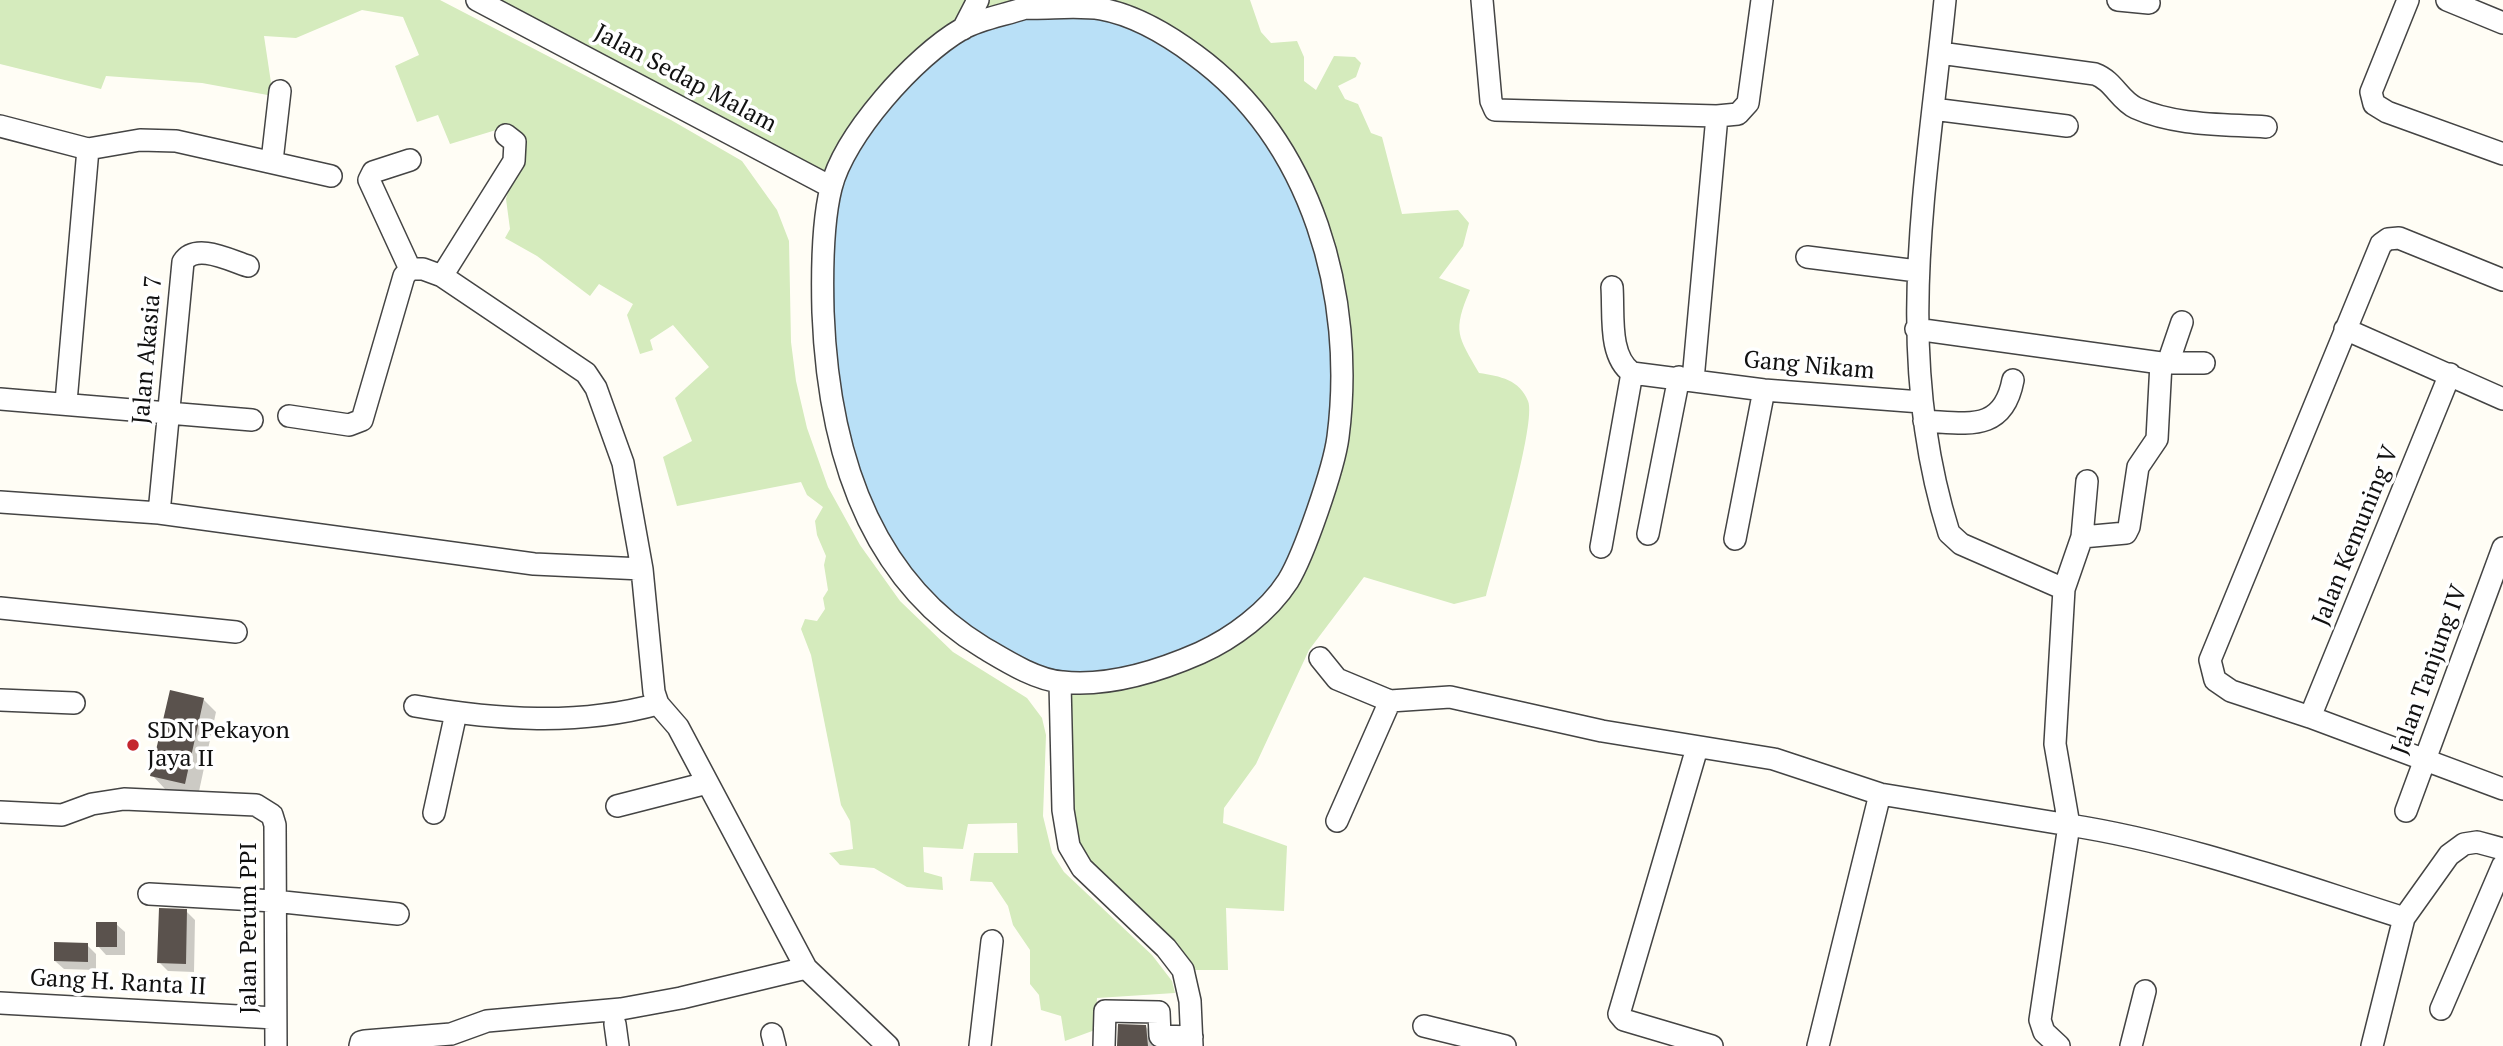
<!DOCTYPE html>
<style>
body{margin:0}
canvas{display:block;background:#fffdf5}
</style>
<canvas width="2503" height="1046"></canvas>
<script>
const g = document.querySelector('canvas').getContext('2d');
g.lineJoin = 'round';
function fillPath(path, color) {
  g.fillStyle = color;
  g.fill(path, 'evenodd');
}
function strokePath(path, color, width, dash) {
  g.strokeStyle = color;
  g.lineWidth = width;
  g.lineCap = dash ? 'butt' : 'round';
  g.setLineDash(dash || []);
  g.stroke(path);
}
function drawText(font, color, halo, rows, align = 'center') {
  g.font = font + ' "PT Serif",serif';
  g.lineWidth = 7;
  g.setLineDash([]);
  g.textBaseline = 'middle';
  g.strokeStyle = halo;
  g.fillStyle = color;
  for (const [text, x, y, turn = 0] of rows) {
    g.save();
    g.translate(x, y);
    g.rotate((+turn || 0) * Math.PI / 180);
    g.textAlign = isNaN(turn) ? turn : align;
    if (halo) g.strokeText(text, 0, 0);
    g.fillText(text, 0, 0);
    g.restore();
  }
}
fillPath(new Path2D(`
 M0 0H440L671 120 742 161 777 210 789 241 791 342 796 381 807 428 828 487 860 545 900 601 953 652 1027 698 1042 718 1046 735 1043 816 1052 853 1064 872 1152 955 1172 981 1175 993 1097 998 1095 1030 1065 1041 1061 1016 1041 1010 1039 995 1030 984V950L1013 925 1008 906 992 882 970 881 974 853H1018L1017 823 968 824 963 849 923 847 924 872 942 877 943 890 907 887 874 868 840 865 829 853 853 849 850 821 841 805 811 655 801 629 805 619 817 621 825 609 823 598 828 590 824 565 826 556 817 535 815 521 823 507 807 495 801 482 677 506 663 457 692 441 675 398 709 367 673 325 650 340 653 350 640 354 627 315 633 304 599 284 590 296 537 256 505 238 510 229 506 199 522 141 506 127 450 144 438 115 417 122 395 66 419 55 403 17 362 10 296 38 264 36 273 96 202 83 106 76 101 89 0 64Z
 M477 0H1250L1261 32 1271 43 1297 41 1304 57V81L1316 90 1334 56 1355 57 1361 63 1356 77 1338 86 1345 99 1358 104 1371 133 1382 137 1402 214 1458 210 1469 223 1463 246 1439 278 1470 290C1452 332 1458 336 1479 373 1500 376 1520 380 1528 401 1537 422 1494 565 1486 596L1454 604 1364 577 1309 650 1256 764 1224 808 1223 823 1287 846 1284 911 1226 908 1228 970H1183L1069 846 1060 683 831 187Z`), '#d5ebbd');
const water = new Path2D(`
 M1025 8 1101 9 1164 33 1265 124 1330 263 1338 443 1288 580 1215 646 1111 679 1010 663 914 589 836 430 831 187 852 142 963 29Z`);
fillPath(water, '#b9e0f7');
strokePath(water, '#3f96cf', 2);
fillPath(new Path2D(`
 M203 699 216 712 198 796 165 789 152 775Z
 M186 911 195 920 194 972 168 971 159 962Z
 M116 924 125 932V955H106L98 946Z
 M87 945 96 954V970L64 969 55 961Z
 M1146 1027 1165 1046H1119Z`), '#0003');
fillPath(new Path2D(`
 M170 690 204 698 185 784 150 776Z
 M159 908 187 909 186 964 157 963Z
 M96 922H117V947H96Z
 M54 942 88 943V962L54 961Z
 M1118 1024 1146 1025 1148 1046H1117Z`), '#5a524d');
const minor = new Path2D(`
 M477 0 831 187
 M1482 0 1491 101 1495 110 1717 116 1738 114 1748 103 1762 0
 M1945 0C1927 182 1892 352 1949 533L1961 544 2064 589 2055 744 2069 825C2185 843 2293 883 2404 918
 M2118 0 2149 3
 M2408 0 2371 92 2374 104 2387 112 2503 154
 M2447 0 2503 23
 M1025 8C1049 9 1078 5 1101 9 1135 15 1168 35 1195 55 1313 141 1356 297 1338 437 1334 468 1304 555 1288 581 1268 612 1233 638 1200 653 1159 671 1108 687 1062 682 1036 680 1006 661 984 648 864 576 828 443 823 312 822 274 822 224 831 188 844 135 915 56 962 29 980 19 1005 15 1025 8Z
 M963 29 978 0
 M1940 53 2095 74C2114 81 2119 100 2136 108 2176 126 2223 124 2266 127
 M1933 109 2067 126
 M0 126 88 149 140 140 176 141 331 176
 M410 160 373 172 369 180 410 269
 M272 161 280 91
 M1807 257 1917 271
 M442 276 514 161 515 142 506 135
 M2503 280 2399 238 2388 239 2381 244 2210 660 2215 680 2231 691 2310 717 2503 789
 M1612 287C1614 314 1608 356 1632 373
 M1916 329 2161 363H2204
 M2345 329 2503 399
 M2168 363 2182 322
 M1693 380 1717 116
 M0 399 252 420
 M66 402 88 149
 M289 416 349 425 362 420 404 276 410 269H423L442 276 586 373 596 388 623 463 642 569 654 692 658 704 678 727 806 968 888 1046
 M1924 421C1967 423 2003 433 2013 380
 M0 502 159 513 534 564 642 569
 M159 513 183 262C196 242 231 261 248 266
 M1648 534 1679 377
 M2082 537 2087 481
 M1735 539 1764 390
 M1601 547 1632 373 1764 390 1921 402
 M2064 589 2082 537 2126 533 2129 527 2138 467 2157 439 2161 363
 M0 608 236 632
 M1320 658 1337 679 1390 701 1450 697 1602 731 1774 759 1880 794 2069 825 2040 1020 2044 1032 2059 1046
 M1060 683 1063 810 1069 846 1082 868 1166 948 1183 970 1190 1001 1192 1046
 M0 700 74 703
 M415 706C497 720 578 726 658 704
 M2310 717 2450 374
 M1697 748 1619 1014 1624 1020 1712 1046
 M617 806 707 783
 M2406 811 2503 548
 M0 812 62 815 92 804 124 799 256 805 272 815 275 825 276 1046
 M434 813 456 713
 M1337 821 1390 701
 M149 894 274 901 398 914
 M0 1003 275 1018
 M2441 1009 2503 865
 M615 1024 618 1046
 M1424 1026 1505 1046
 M772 1034 775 1046
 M360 1046 361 1042 365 1041 451 1034 487 1021 621 1009 681 998 806 968
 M980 1046 992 941
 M1104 1046 1105 1011 1159 1012 1160 1036 1192 1037
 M1818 1046 1880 794
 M2131 1046 2145 991
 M2372 1046 2404 918 2449 855 2464 844 2477 842 2503 849`);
strokePath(minor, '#444', 24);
strokePath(minor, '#fff', 21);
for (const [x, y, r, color] of [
 [133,745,7,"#c4262e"]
]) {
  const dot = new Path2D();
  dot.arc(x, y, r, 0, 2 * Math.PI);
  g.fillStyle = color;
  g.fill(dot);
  strokePath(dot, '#fff', 2.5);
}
drawText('24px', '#111', '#fff', [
 ["Jalan Sedap Malam",685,79,28],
 ["Jalan Akasia 7",148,350,-85],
 ["Gang Nikam",1809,366,5],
 ["Jalan Kemuning V",2356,536,-68],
 ["Jalan Tanjung IV",2430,670,-70],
 ["Jalan Perum PPI",249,928,-90],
 ["Gang H. Ranta II",118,983,3]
]);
drawText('24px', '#111', '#fff', [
 ["SDN Pekayon",147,731],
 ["Jaya II",147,759]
], 'left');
</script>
